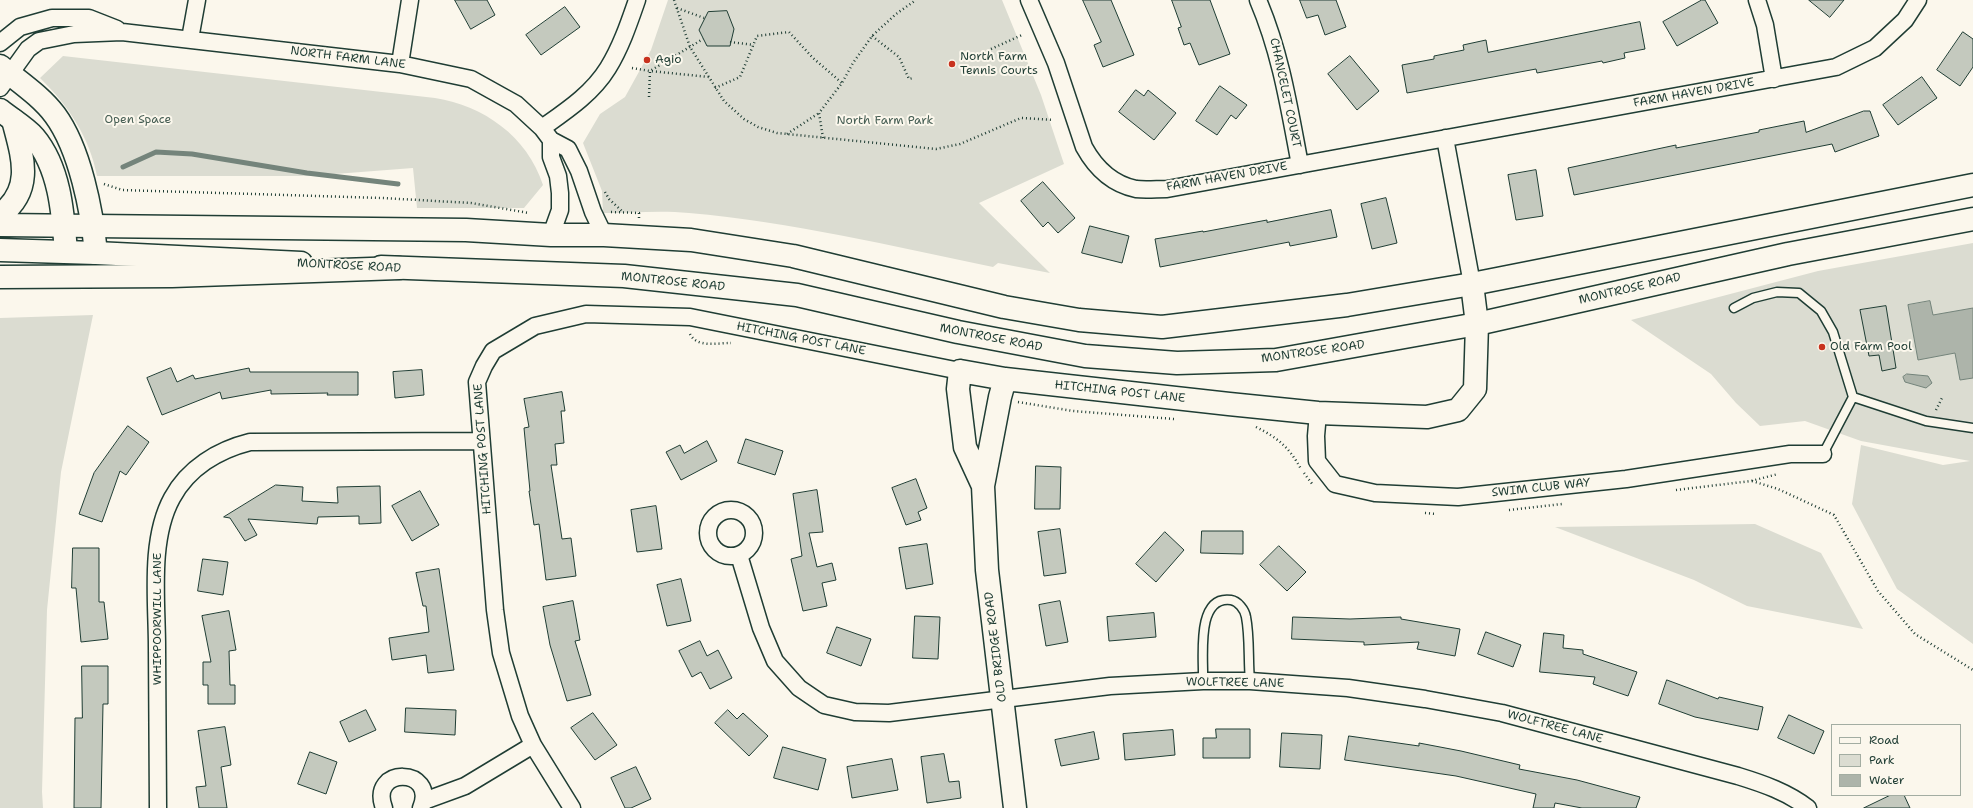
<!DOCTYPE html>
<style>
body{margin:0}
#map{position:relative;width:1973px;height:808px;overflow:hidden;background:#fbf7ec;font-family:"Shantell Sans",sans-serif}
canvas{display:block}
.legend{position:absolute;left:1831px;top:724px;width:130px;height:72px;box-sizing:border-box;background:#fbf7ec;border:1px solid #a3ada2;margin:0;padding:5px 7px;list-style:none;font-size:12px;color:#1f3d34}
.legend li{display:flex;align-items:center;gap:8px;height:20px}
.legend b{width:20px;border:1px solid #a3ada2}
</style>
<div id="map">
<canvas width="1973" height="808"></canvas>
<ul class="legend">
<li><b style="height:5px;background:#fbf7ec"></b>Road</li>
<li><b style="height:11px;background:#dbdcd1"></b>Park</li>
<li><b style="height:11px;background:#adb4aa"></b>Water</li>
</ul>
</div>
<script>
const g = document.querySelector('canvas').getContext('2d');
g.lineJoin = 'round';
function fillPath(path, color) {
  g.fillStyle = color;
  g.fill(path, 'evenodd');
}
function strokePath(path, color, width, dash) {
  g.strokeStyle = color;
  g.lineWidth = width;
  g.lineCap = dash ? 'butt' : 'round';
  g.setLineDash(dash || []);
  g.stroke(path);
}
function drawText(font, color, halo, rows, align = 'center') {
  g.font = font + ' "Shantell Sans",sans-serif';
  g.lineWidth = 4;
  g.setLineDash([]);
  g.textBaseline = 'middle';
  g.strokeStyle = halo;
  g.fillStyle = color;
  for (const [text, x, y, turn = 0] of rows) {
    g.save();
    g.translate(x, y);
    g.rotate((+turn || 0) * Math.PI / 180);
    g.textAlign = isNaN(turn) ? turn : align;
    if (halo) g.strokeText(text, 0, 0);
    g.fillText(text, 0, 0);
    g.restore();
  }
}
fillPath(new Path2D(`
 M668 0H1002L1041 95 1064 164 979 203 1050 273 998 263 993 267C892 246 791 222 689 213 661 210 631 213 603 213L602 191 583 143 600 114 625 97 651 50Z
 M63 56 435 98C484 106 527 136 543 185L524 208H417L413 168 309 176H97C90 138 68 105 40 78Z
 M1973 243V644L1897 589 1852 504 1861 445 1943 465 1970 461 1861 441 1805 421 1760 426 1736 403 1711 374 1631 320 1818 271Z
 M93 315 61 472 47 610 42 792 43 808H0V318Z
 M1755 524 1821 553 1863 629 1747 606 1694 580 1555 527Z`), '#dbdcd1');
const water = new Path2D(`
 M1930 301 1933 315 1973 308V378L1960 380 1955 353 1918 360 1908 305Z
 M1907 374 1928 376 1932 383 1926 388 1905 382 1903 377Z`);
fillPath(water, '#adb4aa');
strokePath(water, '#74847b', 1);
strokePath(new Path2D(`
 M123 167 156 152 192 154 307 173 398 184`), '#74847b', 5);
const building = new Path2D(`
 M455 0H487L495 15 471 29Z
 M1083 0H1111L1134 55 1103 67 1094 45 1101 42Z
 M1172 0H1210L1230 54 1199 65 1190 43 1184 45 1178 28 1181 27Z
 M1300 0H1336L1346 27 1325 35 1318 15 1307 18Z
 M1702 0H1705L1718 23 1677 46 1663 22Z
 M1809 0H1844L1830 17Z
 M565 7 580 27 541 55 526 35Z
 M727 11 734 29 730 46H707L699 30 708 12Z
 M1640 22 1645 49 1624 53 1625 58 1603 63 1602 61 1537 73 1536 69 1407 93 1402 65 1434 59V56L1464 50 1463 45 1486 40 1488 52Z
 M1963 32 1973 39V67L1960 86 1937 70Z
 M1350 56 1379 91 1357 110 1328 74Z
 M1922 77 1937 98 1898 125 1883 105Z
 M1220 86 1247 105 1236 119 1231 115 1217 135 1196 121Z
 M1136 90 1144 96 1148 90 1176 113 1154 140 1119 112Z
 M1864 111H1870L1879 136 1835 152 1832 144 1574 195 1568 168 1676 145V148L1759 132V130L1804 121 1806 132Z
 M1536 170 1543 216 1516 220 1508 175Z
 M1043 182 1075 218 1058 233 1048 222 1043 227 1021 201Z
 M1386 198 1397 243 1372 249 1361 204Z
 M1331 210 1337 237 1290 246 1289 242 1160 267 1155 239 1203 231V232L1267 220V222Z
 M1090 226 1129 236 1122 263 1082 253Z
 M1886 306 1896 368 1882 371 1879 355 1869 356 1860 310Z
 M171 368 177 382 193 375 195 379 249 368 250 372H358V395H327L328 393 271 394V390L222 399 220 392 162 415 147 378Z
 M422 370 424 395 395 398 393 372Z
 M562 392 565 411H561L564 443 555 444 557 465H551L562 539 571 538 576 576 546 580 539 524 534 525 529 491H530L524 428 529 427 524 399Z
 M128 426 149 442 126 475 120 471 102 522 79 514 94 473Z
 M746 439 783 451 775 475 738 463Z
 M707 441 717 461 681 480 666 452 680 445 684 453Z
 M1036 466 1061 467 1060 509H1035Z
 M916 479 927 508 918 512 921 520 906 525 892 488Z
 M276 485 303 487 302 501 338 503 337 487 380 486 381 523 359 524V516L318 517 317 524 248 519 257 535 245 541 230 518 224 517Z
 M817 490 823 532 809 533 817 567 832 563 836 580 822 583 827 606 803 611 791 559 802 556 793 494Z
 M420 491 439 525 412 541 392 506Z
 M656 506 662 549 637 552 631 510Z
 M1060 529 1066 573 1044 576 1038 532Z
 M1202 531H1243V554L1201 553Z
 M1165 532 1184 550 1156 582 1136 564Z
 M927 544 933 584 906 589 899 548Z
 M1279 546 1306 572 1287 591 1260 565Z
 M73 548H99V602H104L108 639 81 642 76 588H72Z
 M203 559 228 562 223 595 198 591Z
 M439 569 454 670 428 673 426 655 392 660 389 638 429 632 426 606H423L416 573Z
 M681 579 691 621 667 626 657 585Z
 M573 601 580 640 575 641 591 695 567 701 550 645 543 607Z
 M1060 601 1068 642 1046 646 1039 605Z
 M229 611 236 650 229 651 230 685H235V704H208V685H203V662H211L202 616Z
 M1154 613 1156 637 1109 641 1107 617Z
 M915 616 940 617 938 659 913 658Z
 M1293 617 1350 619 1401 617V619L1460 629 1455 656 1417 649 1419 642 1364 645V642L1292 639Z
 M837 627 871 639 861 666 827 653Z
 M1486 632 1521 645 1513 667 1478 654Z
 M1544 633 1564 635 1563 648 1583 650V654L1637 672 1628 696 1593 684 1595 677 1540 672Z
 M700 641 707 656 718 650 732 678 710 689 701 672 692 677 679 651Z
 M82 666H108V704H103L101 808H74L75 718H82Z
 M1667 680 1718 699 1719 697 1763 707 1758 730 1695 717 1659 704Z
 M406 708 456 710 455 735 405 732Z
 M366 710 376 730 349 742 340 722Z
 M728 710 737 719 743 713 768 736 749 756 715 723Z
 M593 713 617 745 595 760 571 728Z
 M1789 715 1824 731 1814 754 1778 738Z
 M225 727 231 765 221 767 227 808H199L196 787 206 786 198 731Z
 M1216 729H1250V758H1203V738H1216Z
 M1173 730 1175 755 1125 760 1123 734Z
 M1094 732 1099 759 1061 766 1055 740Z
 M1282 733 1322 735 1320 769 1280 767Z
 M1349 736 1419 746V743L1461 751 1520 765 1519 769 1577 780 1640 797 1636 808H1582L1555 803 1554 808H1533L1536 794 1456 776 1345 760Z
 M783 747 826 759 818 790 774 778Z
 M310 752 337 762 326 794 298 784Z
 M944 754 949 782 959 781 961 798 927 803 921 757Z
 M892 759 898 790 852 798 847 767Z
 M636 767 651 799 631 808H625L611 778Z
 M1891 795H1904L1910 808H1864Z`);
fillPath(building, '#c4c9be');
strokePath(building, '#1f3d34', 1);
const lane = new Path2D(`
 M1734 308 1753 298 1777 292 1799 293 1821 311 1833 332 1853 397
 M1823 454 1853 397 1926 421 1973 428
 M1203 681C1204 659 1195 595 1231 600 1238 601 1245 610 1246 617 1250 637 1248 661 1250 681`);
const street = new Path2D(`
 M1029 0 1056 63 1084 147C1095 167 1112 184 1136 189 1145 190 1157 189 1167 189L1836 67 1875 48 1905 20 1918 0
 M1258 0C1281 54 1289 107 1300 165
 M1757 0 1765 25 1774 79
 M190 39 197 0
 M0 43 20 27 52 18H89L117 29
 M400 64 410 0
 M0 88 28 49 39 41 74 34 122 32 400 64 471 79 516 104 542 128 551 140 568 149 579 171 593 212 604 235
 M542 128C566 111 592 94 608 68 621 47 629 23 637 0
 M1445 138 1472 284
 M551 140V157L558 176 560 193V210L551 235
 M1318 413 1316 436 1317 461 1335 484 1375 493 1458 497 1626 479 1790 454H1823
 M708 533a23 23 0 1 1 46 0a23 23 0 1 1-46 0Z
 M739 555 761 628 775 661 799 688 824 705 855 712 889 713 1110 686 1203 681H1250L1348 688 1425 699 1502 713 1738 776C1764 784 1787 792 1808 808
 M424 801 465 786 533 745
 M158 808C158 754 157 701 157 647 157 601 149 540 172 498 188 468 218 450 250 442L481 441
 M384 808C368 766 438 767 421 808
 M572 808 533 745 520 716 501 653 495 610 477 382 484 366 493 351 535 326 586 314 690 317 960 371`);
const secondary = new Path2D(`
 M0 66C18 81 41 96 55 115 80 149 92 211 96 253
 M0 110C11 119 25 127 34 137 60 168 63 213 66 252
 M1005 379 1000 397 983 486 987 570 1015 808
 M983 486 965 447 958 389 960 371 1005 379 1229 404 1318 413 1427 417 1458 410 1475 389 1477 324 1472 284`);
const primary = new Path2D(`
 M0 215C35 189 22 155 13 120
 M0 225 466 230 551 235H604L691 240 793 256 1004 307 1079 320 1162 327 1347 305 1472 284 1973 185
 M0 250 96 253 301 263
 M381 267 624 276 797 295 958 332 1085 356 1177 363 1276 360 1477 324 1788 254 1973 219`);
const highway = new Path2D(`
 M0 277 172 276 399 268`);
strokePath(lane, '#1f3d34', 11);
strokePath(street, '#1f3d34', 19);
strokePath(secondary, '#1f3d34', 25);
strokePath(primary, '#1f3d34', 25);
strokePath(highway, '#1f3d34', 25);
strokePath(new Path2D(`
 M674 0 690 47 724 101 744 119 758 127 777 133 936 149 960 144 1021 118 1053 120
 M677 8 704 18
 M872 36 899 57 909 79 913 78
 M730 42 754 45
 M991 49 1022 35
 M632 68 650 71 703 39
 M715 88 740 77 757 36 789 32 813 58 842 83
 M649 97 650 71 709 77
 M787 134 819 113
 M823 138 819 113 842 83 853 63 872 36 896 14 916 0
 M104 184 122 190 383 198 471 203 529 213
 M605 192 609 199 623 212
 M611 212 639 213V218
 M690 334C697 348 717 343 731 343
 M1018 402 1073 411 1174 419
 M1936 410 1943 396
 M1256 427C1278 438 1289 447 1301 469
 M1304 473 1313 485
 M1752 481 1778 489 1834 515 1878 591 1915 634 1973 670
 M1676 490 1751 481 1778 474
 M1509 510 1562 504
 M1425 513 1436 514`), '#1f3d34', 2.5, [1, 3]);
strokePath(lane, '#fbf7ec', 8);
strokePath(street, '#fbf7ec', 16);
strokePath(secondary, '#fbf7ec', 22);
strokePath(primary, '#fbf7ec', 22);
strokePath(highway, '#fbf7ec', 22);
for (const [x, y, r, color] of [
 [647,60,4,"#c8321e"],
 [952,64,4,"#c8321e"],
 [1822,347,4,"#c8321e"]
]) {
  const dot = new Path2D();
  dot.arc(x, y, r, 0, 2 * Math.PI);
  g.fillStyle = color;
  g.fill(dot);
  strokePath(dot, '#fbf7ec', 1.5);
}
drawText('12px', '#1f3d34', '#fbf7ec', [
 ["North Farm",960,57],
 ["Tennis Courts",960,71],
 ["Agio",655,60],
 ["Old Farm Pool",1830,347]
], 'left');
drawText('12px', '#1f3d34', '#fbf7ec', [
 ["NORTH FARM LANE",348,58,7],
 ["CHANCELET COURT",1285,93,78],
 ["FARM HAVEN DRIVE",1694,93,-10],
 ["FARM HAVEN DRIVE",1227,177,-10],
 ["MONTROSE ROAD",349,266,3],
 ["MONTROSE ROAD",673,282,6],
 ["MONTROSE ROAD",1630,289,-13],
 ["MONTROSE ROAD",991,338,11],
 ["HITCHING POST LANE",801,339,11],
 ["MONTROSE ROAD",1313,352,-8],
 ["HITCHING POST LANE",1120,392,6],
 ["HITCHING POST LANE",483,449,-94],
 ["SWIM CLUB WAY",1541,488,-6],
 ["WHIPPOORWILL LANE",158,619,-90],
 ["OLD BRIDGE ROAD",996,647,-97],
 ["WOLFTREE LANE",1235,683,1],
 ["WOLFTREE LANE",1555,727,15]
]);
drawText('12px', '#455d53', '#fbf7ec', [
 ["Open Space",138,120],
 ["North Farm Park",885,121]
]);
</script>
